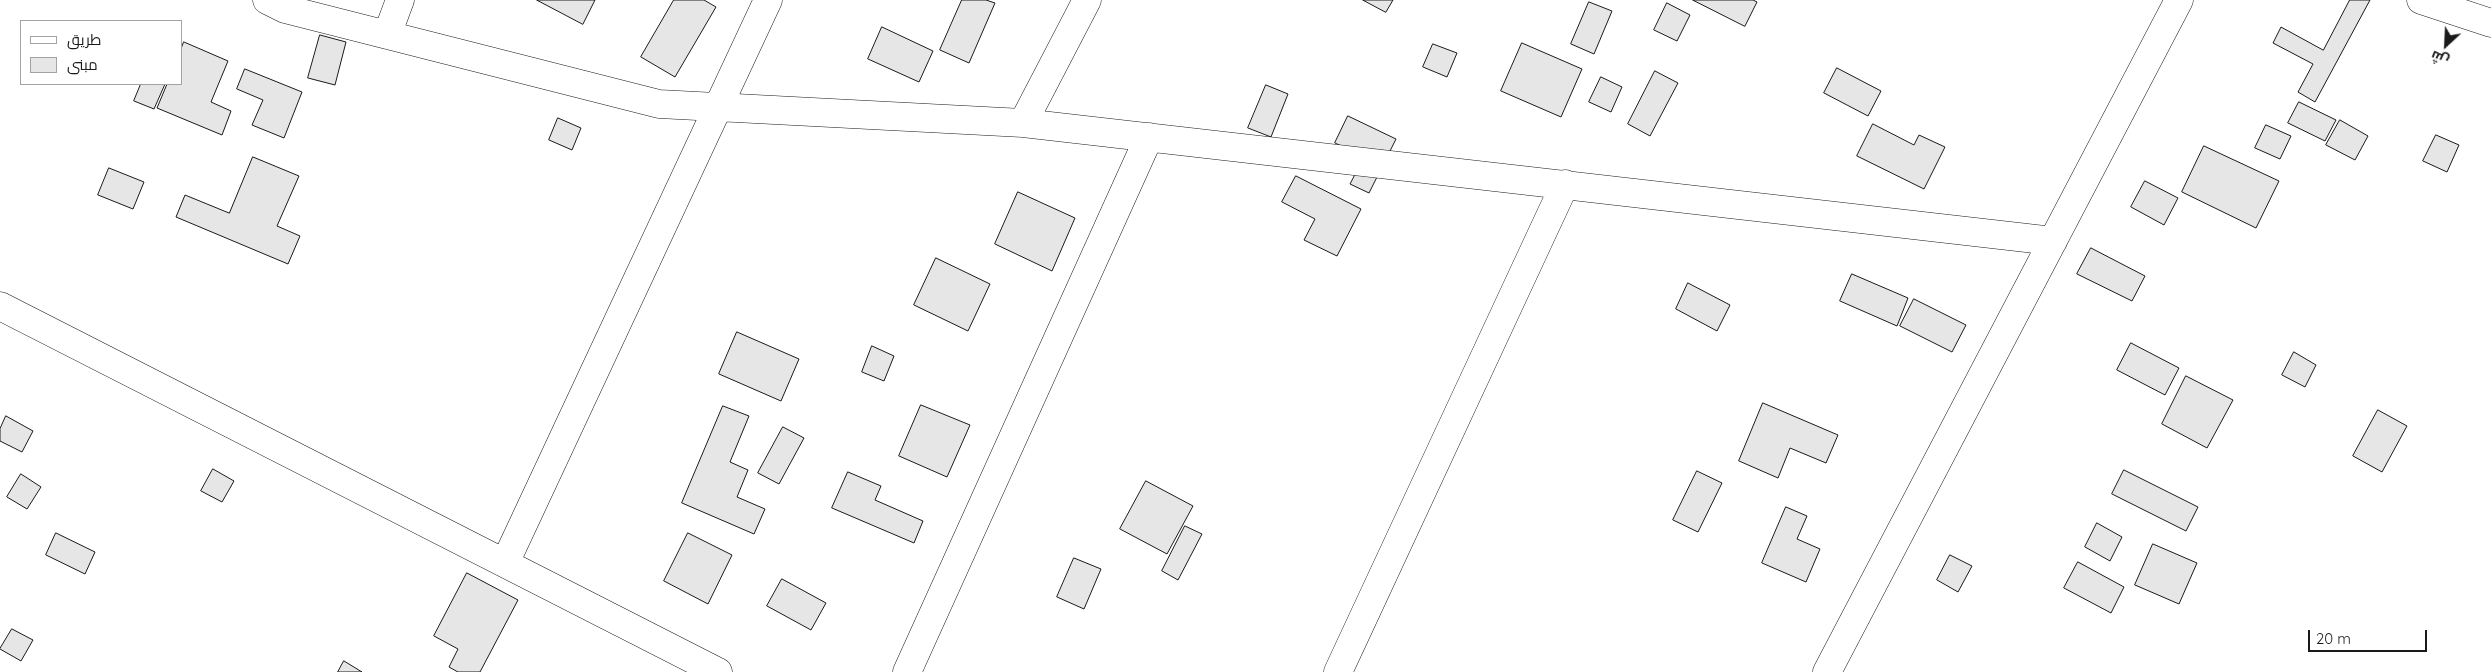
<!DOCTYPE html>
<meta charset="utf-8">
<style>
body{margin:0}
#map{position:relative;width:2491px;height:672px;overflow:hidden;background:#fff;font-family:Quicksand,Cairo,sans-serif}
canvas{display:block}
.legend{position:absolute;left:20px;top:20px;width:162px;height:65px;box-sizing:border-box;background:#fff;border:1px solid #a3a3a3;margin:0;padding:6px 9px;list-style:none;font-size:15px;color:#1a1a1a}
.legend li{display:flex;align-items:center;gap:10px;height:25px}
.legend b{width:25px;border:1px solid #a3a3a3}
.north{position:absolute;left:2421px;top:20px;width:50px;height:50px;-webkit-text-stroke:4px #fff;paint-order:stroke;rotate:205deg;font-size:14px;font-weight:700;line-height:20px;text-align:center;color:#1a1a1a}
.north::after{content:'';display:block;margin:auto;width:18px;height:22px;background:#1a1a1a;clip-path:polygon(50% 0,100% 100%,50% 72%,0 100%)}
.scale{position:absolute;left:2308px;top:630px;width:119px;height:22px;box-sizing:border-box;border:2px solid #1a1a1a;border-top:0;padding-left:6px;font-size:15px;line-height:18px;white-space:nowrap;color:#1a1a1a;-webkit-text-stroke:4px #fff;paint-order:stroke}
</style>
<div id="map">
<canvas width="2491" height="672"></canvas>
<ul class="legend">
<li><b style="height:6px;background:#fff"></b>طريق</li>
<li><b style="height:14px;background:#e6e6e6"></b>مبنى</li>
</ul>
<div class="north">ش</div>
<div class="scale">20 m</div>
</div>
<script>
const g = document.querySelector('canvas').getContext('2d');
g.lineJoin = 'round';
function fillPath(path, color) {
  g.fillStyle = color;
  g.fill(path, 'evenodd');
}
function strokePath(path, color, width, dash) {
  g.strokeStyle = color;
  g.lineWidth = width;
  g.lineCap = dash ? 'butt' : 'round';
  g.setLineDash(dash || []);
  g.stroke(path);
}
const building = new Path2D(`
 M537 0H595L583 24Z
 M674 0H704L716 7 675 77 641 57Z
 M962 0H986L995 3 969 63 940 50Z
 M1363 0H1393L1386 12Z
 M1693 0H1753L1757 2 1745 26Z
 M2350 0H2370L2315 102 2298 92 2313 64 2273 43 2281 27 2323 50Z
 M1589 2 1612 11 1594 54 1571 44Z
 M1667 3 1690 15 1677 41 1654 30Z
 M882 27 933 51 919 82 868 59Z
 M320 35 346 42 335 85 308 78Z
 M184 42 228 61 211 102 231 111 222 135 157 108 167 84H181V49Z
 M1522 43 1582 69 1561 117 1501 91Z
 M1433 44 1457 53 1447 77 1423 67Z
 M1837 68 1881 91 1868 116 1824 93Z
 M245 69 302 92 284 138 252 125 263 100 237 89Z
 M1655 71 1678 83 1650 136 1628 124Z
 M1601 77 1622 87 1611 112 1589 102Z
 M141 84H165L154 109 134 101Z
 M1266 85 1288 94 1271 137 1248 128Z
 M2299 102 2336 120 2325 141 2288 123Z
 M1348 116 1396 139 1369 193 1350 184 1364 157 1335 143Z
 M558 118 581 128 572 150 549 140Z
 M2340 120 2368 136 2355 160 2326 145Z
 M1873 124 1914 145 1919 135 1945 147 1924 189 1857 156Z
 M2266 125 2291 136 2280 159 2255 148Z
 M2436 135 2459 145 2447 172 2423 161Z
 M2204 146 2279 181 2256 228 2182 192Z
 M253 157 299 176 277 226 300 236 288 264 176 217 185 195 229 213Z
 M109 168 144 182 133 209 98 195Z
 M1296 176 1361 209 1337 256 1304 240 1315 219 1282 202Z
 M2145 181 2178 198 2164 225 2131 207Z
 M1018 192 1075 218 1052 271 995 244Z
 M2091 248 2145 276 2132 301 2077 274Z
 M936 258 990 284 968 331 914 305Z
 M1852 274 1908 298 1897 326 1840 301Z
 M1688 283 1730 305 1717 331 1676 309Z
 M1914 299 1966 325 1952 352 1900 326Z
 M737 332 799 359 781 401 719 374Z
 M2131 343 2179 368 2165 395 2117 370Z
 M872 346 894 356 884 381 862 372Z
 M2294 352 2316 365 2305 387 2282 375Z
 M2186 376 2233 400 2207 448 2162 424Z
 M1763 403 1838 435 1826 463 1790 448 1778 478 1739 461Z
 M921 405 970 425 947 477 899 456Z
 M723 406 749 416 730 462 748 470 737 497 765 509 754 534 682 503Z
 M2378 410 2407 426 2382 472 2353 456Z
 M6 416 33 431 22 452 0 441V429Z
 M783 427 804 438 779 484 758 473Z
 M213 469 234 481 222 502 201 491Z
 M2124 470 2198 507 2186 531 2112 494Z
 M1697 471 1722 483 1698 532 1673 520Z
 M848 472 881 486 875 500 923 521 914 543 832 508Z
 M21 474 41 487 27 509 7 497Z
 M1146 481 1193 506 1167 554 1120 529Z
 M1786 507 1807 516 1797 539 1820 549 1806 582 1762 563Z
 M2097 523 2122 537 2110 561 2085 547Z
 M1185 526 1202 534 1178 580 1162 571Z
 M56 533 95 552 85 574 46 555Z
 M688 533 732 555 708 604 664 581Z
 M2153 544 2197 563 2179 604 2135 585Z
 M1950 555 1972 566 1958 592 1937 580Z
 M1074 558 1101 569 1084 609 1057 597Z
 M2078 562 2124 587 2111 613 2064 588Z
 M467 573 518 600 480 672H458L449 667 458 649 434 636Z
 M782 579 826 603 811 630 767 606Z
 M12 629 33 640 21 661 0 649Z
 M344 661 362 672H338Z`);
fillPath(building, '#e6e6e6');
strokePath(building, '#1a1a1a', 1);
const minor = new Path2D(`
 M267 0 285 9 659 104 1023 123 2053 241
 M2421 0 2491 23
 M387 35 400 0
 M1023 123 1087 0
 M0 306 718 672
 M505 563 768 0
 M907 672 1149 137
 M1338 672 1565 184
 M1827 672 2179 0`);
strokePath(minor, '#1a1a1a', 29);
strokePath(minor, '#fff', 28);
</script>
